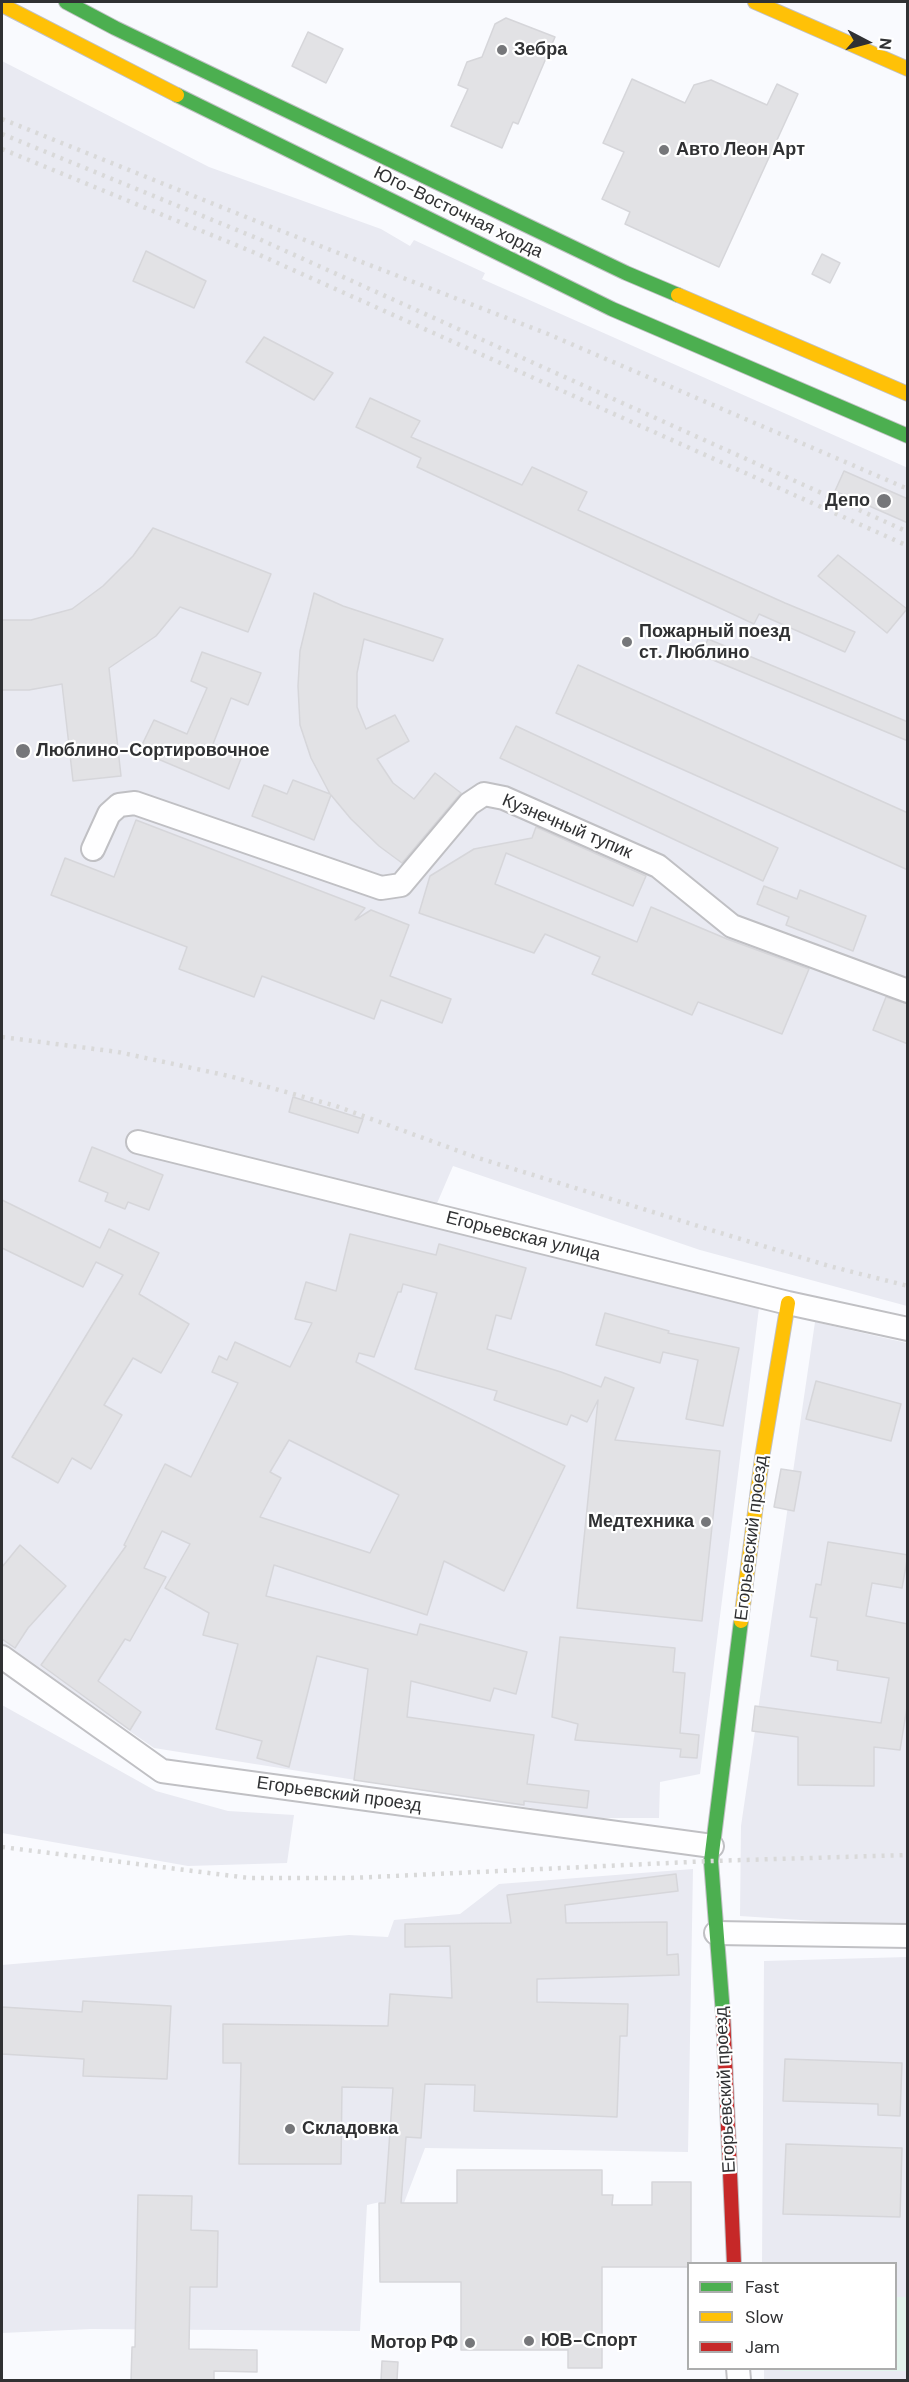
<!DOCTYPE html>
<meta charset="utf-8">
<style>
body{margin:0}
#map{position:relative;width:909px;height:2382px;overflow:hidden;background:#f9fafe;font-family:"DM Sans",sans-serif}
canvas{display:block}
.frame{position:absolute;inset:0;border:3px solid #303133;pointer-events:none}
.legend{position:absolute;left:687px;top:2262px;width:210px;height:108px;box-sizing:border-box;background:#fff;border:2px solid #acadad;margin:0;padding:8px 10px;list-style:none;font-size:18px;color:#303133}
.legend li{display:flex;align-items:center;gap:12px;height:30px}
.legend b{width:30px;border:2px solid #acadad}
.north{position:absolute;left:837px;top:12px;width:60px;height:60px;-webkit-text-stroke:4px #fff;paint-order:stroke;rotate:96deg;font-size:16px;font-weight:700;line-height:24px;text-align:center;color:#303133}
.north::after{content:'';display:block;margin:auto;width:21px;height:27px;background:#303133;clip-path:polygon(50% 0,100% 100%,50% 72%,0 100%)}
</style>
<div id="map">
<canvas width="909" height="2382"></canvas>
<div class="frame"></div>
<ul class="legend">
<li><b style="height:8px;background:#4caf50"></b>Fast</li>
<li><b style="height:8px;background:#ffc107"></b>Slow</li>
<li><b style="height:8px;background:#c62828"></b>Jam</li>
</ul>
<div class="north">N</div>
</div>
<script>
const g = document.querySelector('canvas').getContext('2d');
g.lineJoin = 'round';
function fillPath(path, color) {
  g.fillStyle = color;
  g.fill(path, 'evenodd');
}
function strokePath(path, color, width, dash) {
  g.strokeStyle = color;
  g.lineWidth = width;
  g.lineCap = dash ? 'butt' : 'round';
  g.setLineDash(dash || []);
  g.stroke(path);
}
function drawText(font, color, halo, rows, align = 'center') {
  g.font = font + ' "DM Sans",sans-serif';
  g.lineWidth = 4.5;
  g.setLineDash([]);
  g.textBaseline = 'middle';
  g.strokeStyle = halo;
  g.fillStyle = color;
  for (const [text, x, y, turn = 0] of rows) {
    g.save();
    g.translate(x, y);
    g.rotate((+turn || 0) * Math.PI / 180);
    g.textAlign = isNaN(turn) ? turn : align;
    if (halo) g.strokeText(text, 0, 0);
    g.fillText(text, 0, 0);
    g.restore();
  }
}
fillPath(new Path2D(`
 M2 61 209 167 381 229 410 246 414 240 485 273 482 279 908 468 907 1306 700 1250 453 1166 429 1222 759 1308 700 1774 660 1782 659 1818H595L154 1748 2 1643Z
 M815 1322 907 1343V1927L740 1916 741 1826Z
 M2 1705 156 1791 228 1811 294 1815 287 1863 188 1866 2 1833Z
 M693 1869 688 2152 425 2148 404 2203 380 2202 367 2205 360 2331 91 2329 2 2333V1965L349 1935 388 1937 394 1920 460 1914 499 1884Z
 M907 1957V2380H764V2369L896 2368V2264H762L764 1961Z`), '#e9eaf2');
fillPath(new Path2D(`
 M896 2297H907V2371H784L780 2369 896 2368Z`), '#e2f4ec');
const building = new Path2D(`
 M506 18 555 37 518 124 513 122 502 148 451 126 468 89 458 85 467 62 482 57 495 24Z
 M308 32 343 49 326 83 292 66Z
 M632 79 685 103 694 85 711 80 767 105 777 84 798 94 719 267 625 224 630 212 602 199 624 152 603 143Z
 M146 251 206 281 194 308 133 281Z
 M822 254 840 263 830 283 812 274Z
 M264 337 333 373 314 400 246 362Z
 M370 398 420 421 411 437 522 485 532 467 587 492 578 510 785 603 855 632 845 652 759 614 754 624 417 467 421 458 356 427Z
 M844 471 908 499V523L835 491Z
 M153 528 271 574 248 632 180 607 156 636 109 668 121 776 73 781 62 684 29 690H2V620H31L72 609 103 586 133 556Z
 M838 555 907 609 887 633 818 576Z
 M314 593 343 606 443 639 433 661 364 639 357 673V707L366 729 395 715 409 741 377 759 393 783 414 799 435 773 461 793 402 863 379 846 351 819 331 795 314 840 252 816 264 785 287 794 293 780 330 794 311 758 300 725 298 686 300 651Z
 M708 639 908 722V741L701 655Z
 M202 652 261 673 248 705 231 698 213 744 242 756 229 789 139 751 154 720 187 734 207 688 191 681Z
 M578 665 908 813V870L556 713Z
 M516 726 778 848 763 881 500 758Z
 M136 820 365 908 355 920 371 910 409 925 390 976 451 999 442 1023 381 1000 374 1019 262 976 254 997 179 969 187 947 51 895 65 858 114 877Z
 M536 827 646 876 633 906 506 853 495 884 637 942 651 907 727 939 809 969 782 1034 698 1002 692 1015 592 974 600 957 545 934 534 953 419 913 430 876 474 849 532 838Z
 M764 886 797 899 800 890 866 916 853 951 786 925 789 917 757 904Z
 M886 997 908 1004V1044L873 1030Z
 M293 1097 363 1119 358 1133 289 1112Z
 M92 1147 163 1175 149 1210 128 1202 125 1209 105 1201 108 1193 79 1181Z
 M2 1200 100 1248 109 1229 159 1253 139 1294 189 1324 161 1373 133 1358 104 1405 122 1415 91 1469 72 1458 58 1483 12 1457 123 1275 96 1262 83 1287 2 1248Z
 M350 1234 436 1255 439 1244 526 1268 511 1319 496 1315 487 1349 561 1372 601 1387 605 1377 634 1388 615 1440 720 1451 702 1621 577 1608 598 1400 587 1422 571 1415 567 1425 494 1400 497 1391 415 1369 437 1293 403 1284 401 1292H398L374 1357 359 1353 356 1362 565 1466 504 1591 444 1561 427 1615 274 1565 266 1596 417 1635 420 1624 527 1652 516 1694 494 1688 490 1701 411 1681 407 1717 534 1735 527 1784 589 1791 587 1808 524 1801V1805L354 1780 368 1669 317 1656 289 1767 257 1758 262 1741 216 1729 238 1644 203 1635 209 1613 165 1588 190 1544 162 1531 144 1568 166 1577 130 1641 125 1639 98 1681 141 1712 130 1730 41 1665 126 1546 124 1545 165 1464 191 1477 238 1383 212 1372 219 1356 227 1360 235 1342 290 1367 312 1323 295 1319 306 1282 336 1291ZM289 1440 399 1495 370 1553 260 1517 281 1478 270 1472Z
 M605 1313 669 1331 668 1333 739 1348 723 1426 686 1419 698 1360 663 1352 660 1363 596 1345Z
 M816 1381 901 1404 891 1441 806 1419Z
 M781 1469 801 1472 794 1511 774 1507Z
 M828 1542 908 1555 902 1588 872 1583 866 1616 908 1624V1701L900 1750 874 1747V1786L798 1785V1737L752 1731 755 1706 881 1723 889 1678 837 1670 838 1661 811 1656 817 1618 810 1617 816 1584 821 1585Z
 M20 1545 66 1586 28 1628 15 1648 2 1639V1567Z
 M560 1637 675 1648 673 1672 685 1673 680 1733 699 1735 697 1758 680 1757 681 1749 575 1740 578 1724 552 1717Z
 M676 1874 678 1891 565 1905 566 1923 667 1922V1955L678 1954 679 1975 537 1979V2002L628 2004 627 2036H620L617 2117 474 2111 475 2085 425 2084 421 2138 406 2137 401 2203H457V2170H602V2195H613L612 2205H652V2182H691V2264H688V2267H602V2368H568V2350H461V2282H380L379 2203H385L393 2088 342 2087 341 2164H239L241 2063H223V2024L388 2026 390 1994 452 1998 450 1946 405 1947V1924L511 1923 507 1895Z
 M83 2001 171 2006 167 2079 83 2076 84 2059 2 2054V2007L82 2012Z
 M785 2059 902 2063 900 2116 878 2115V2104L783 2101Z
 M786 2144 902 2148 900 2217 783 2214Z
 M138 2195 192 2196 191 2230 218 2231 217 2287H190L189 2349 257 2350V2372L214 2371V2380H131L132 2347H135Z
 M382 2361 398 2362 397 2380H381Z`);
fillPath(building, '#e2e2e5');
strokePath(building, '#d6d6da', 1.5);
const street = new Path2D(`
 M93 849 109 814 119 805 135 803 381 888 401 885 469 804 484 794 504 798 658 866 732 926 908 991
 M138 1142 788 1303 908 1329
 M2 1657 162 1771 712 1846
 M716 1933 908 1936
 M738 2368 739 2380`);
const fast = new Path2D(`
 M66 2 115 28 626 273 678 295
 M177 95 612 309 908 436
 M723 2014 711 1861 741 1621`);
const slow = new Path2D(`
 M755 2 908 69
 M2 5 177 95
 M678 295 908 394
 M741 1621 762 1458 788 1303`);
const jam = new Path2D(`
 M723 2014 734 2264`);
strokePath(street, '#c0c0c4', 26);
strokePath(fast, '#c0c0c4', 16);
strokePath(slow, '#c0c0c4', 16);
strokePath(jam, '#c0c0c4', 16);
strokePath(street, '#fefeff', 22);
strokePath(fast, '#4caf50', 14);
strokePath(slow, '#ffc107', 14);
strokePath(jam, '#c62828', 14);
strokePath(new Path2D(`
 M2 119 266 225 548 334 908 489
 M2 134 259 239 908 532
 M2 149 253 252 908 546
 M2 1037 118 1052 229 1076 336 1106 475 1157 724 1234 829 1266 908 1286
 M2 1847 249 1878H351L711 1861 908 1855`), '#d9d9d9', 4.5, [3, 6]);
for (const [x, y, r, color] of [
 [502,50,6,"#76777a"],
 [664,150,6,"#76777a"],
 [884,501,8,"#76777a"],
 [627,642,6,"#76777a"],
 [23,751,8,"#76777a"],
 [706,1522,6,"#76777a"],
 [290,2129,6,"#76777a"],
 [529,2341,6,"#76777a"],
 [470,2343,6,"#76777a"]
]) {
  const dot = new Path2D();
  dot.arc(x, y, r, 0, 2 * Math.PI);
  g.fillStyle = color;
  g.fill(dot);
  strokePath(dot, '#fff', 2);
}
drawText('bold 18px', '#303133', '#fff', [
 ["Зебра",514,50],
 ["Авто Леон Арт",676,150],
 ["Депо",870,501,"right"],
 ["Пожарный поезд",639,632],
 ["ст. Люблино",639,653],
 ["Люблино-Сортировочное",36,751],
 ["Медтехника",694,1522,"right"],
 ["Складовка",302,2129],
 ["ЮВ-Спорт",541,2341],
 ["Мотор РФ",458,2343,"right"]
], 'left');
drawText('18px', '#303133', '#fff', [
 ["Юго-Восточная хорда",458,213,26],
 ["Кузнечный тупик",567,827,23],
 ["Егорьевская улица",523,1237,14],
 ["Егорьевский проезд",752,1538,-83],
 ["Егорьевский проезд",339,1795,8],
 ["Егорьевский проезд",726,2090,-93]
]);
</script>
